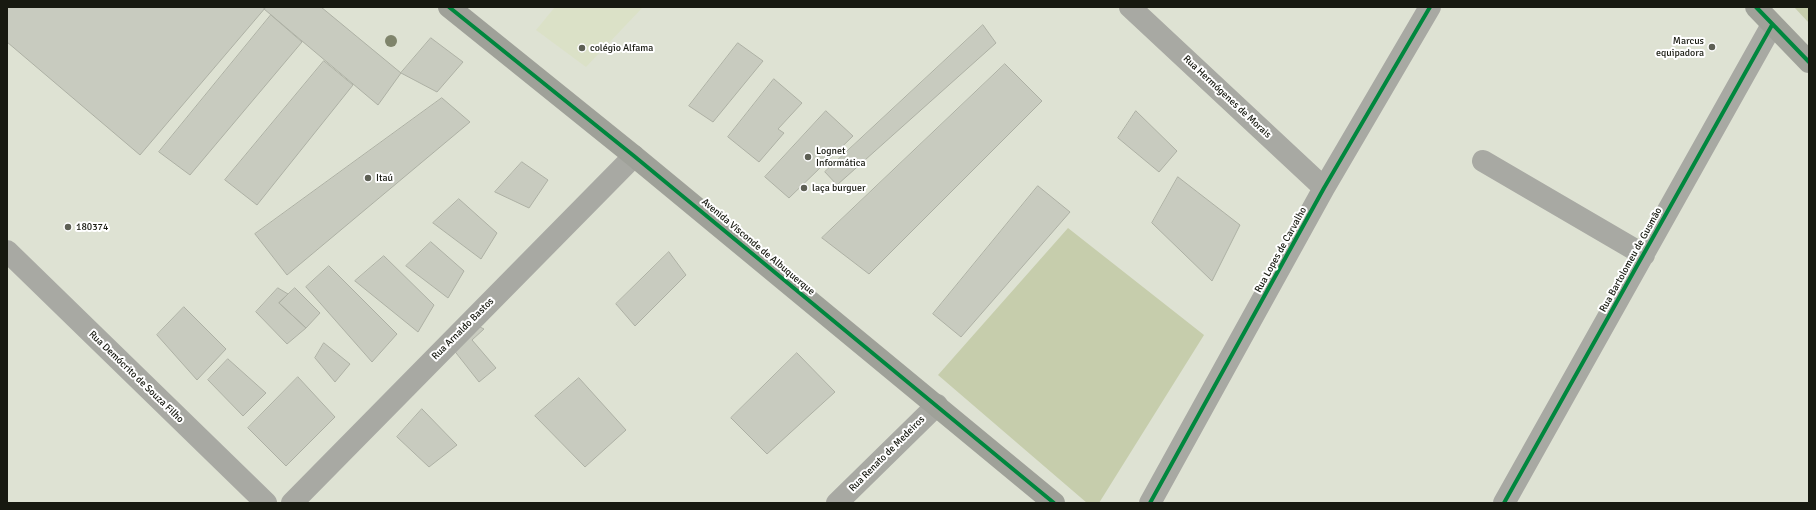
<!DOCTYPE html>
<meta charset="utf-8">
<style>
body{margin:0}
#map{position:relative;width:1816px;height:510px;overflow:hidden;background:#dee2d3;font-family:Signika,sans-serif}
canvas{display:block}
.frame{position:absolute;inset:0;border:8px solid #171910;pointer-events:none}
</style>
<div id="map">
<canvas width="1816" height="510"></canvas>
<div class="frame"></div>
</div>
<script>
const g = document.querySelector('canvas').getContext('2d');
g.lineJoin = 'round';
function fillPath(path, color) {
  g.fillStyle = color;
  g.fill(path, 'evenodd');
}
function strokePath(path, color, width, dash) {
  g.strokeStyle = color;
  g.lineWidth = width;
  g.lineCap = dash ? 'butt' : 'round';
  g.setLineDash(dash || []);
  g.stroke(path);
}
function drawText(font, color, halo, rows, align = 'center') {
  g.font = font + ' Signika,sans-serif';
  g.lineWidth = 4;
  g.setLineDash([]);
  g.textBaseline = 'middle';
  g.strokeStyle = halo;
  g.fillStyle = color;
  for (const [text, x, y, turn = 0] of rows) {
    g.save();
    g.translate(x, y);
    g.rotate((+turn || 0) * Math.PI / 180);
    g.textAlign = isNaN(turn) ? turn : align;
    if (halo) g.strokeText(text, 0, 0);
    g.fillText(text, 0, 0);
    g.restore();
  }
}
fillPath(new Path2D(`
 M555 7H643L586 67 536 30Z`), '#dbe1c7');
fillPath(new Path2D(`
 M1794 7H1809V23Z
 M1068 228 1204 335 1099 503H1087L938 375Z`), '#c6cdac');
const building = new Path2D(`
 M7 7H266L140 155 7 42Z
 M266 7H321L401 73 378 105 264 9Z
 M271 15 302 42 190 175 159 152Z
 M983 25 996 43 837 185 825 172Z
 M431 38 463 62 437 92 401 73Z
 M738 43 763 61 713 122 689 106Z
 M324 61 353 85 257 205 225 180Z
 M1005 64 1042 101 869 274 822 238Z
 M774 79 802 103 778 129 784 133 759 162 728 137Z
 M442 98 470 122 287 275 255 234Z
 M826 111 853 136 789 198 765 177Z
 M1136 111 1177 151 1159 172 1118 138Z
 M522 162 548 180 529 208 495 192Z
 M1178 177 1240 225 1212 281 1152 223Z
 M1038 186 1070 212 961 337 933 314Z
 M459 199 497 233 481 259 433 223Z
 M431 242 464 271 448 298 406 266Z
 M669 252 686 275 635 326 616 304Z
 M384 256 434 305 418 332 355 281Z
 M329 266 397 334 372 362 306 287Z
 M278 288 288 294 279 303 306 328 287 344 256 312Z
 M295 288 320 313 306 328 279 303Z
 M184 307 226 349 197 380 157 335Z
 M476 325 484 329 472 340 496 368 479 382 453 349Z
 M324 343 350 364 335 382 315 358Z
 M797 353 835 392 767 454 731 418Z
 M228 359 266 393 243 416 208 380Z
 M298 377 335 417 286 466 248 428Z
 M579 378 626 430 585 467 535 416Z
 M422 409 457 445 429 467 397 437Z`);
fillPath(building, '#c8cbbf');
strokePath(building, '#adb0a4', 1);
strokePath(new Path2D(`
 M1130 7 1324 188
 M1483 161 1644 255
 M292 503 634 156
 M837 503 937 405
 M1150 503 1324 188 1430 7
 M1504 503 1772 25`), '#a8a9a3', 22);
strokePath(new Path2D(`
 M7 251 266 503`), '#a8a9a3', 22);
strokePath(new Path2D(`
 M449 7 634 156 1054 503
 M1756 7 1809 62`), '#9fa199', 22);
strokePath(new Path2D(`
 M449 7 634 156 1054 503
 M1756 7 1809 62
 M1150 503 1324 188 1430 7
 M1504 503 1772 25`), '#00873e', 4);
g.fillStyle = '#7f846b';
for (const [x, y] of [
 [391,41]
]) {
  g.beginPath();
  g.arc(x, y, 6, 0, 2 * Math.PI);
  g.fill();
}
for (const [x, y, r, color] of [
 [1712,47,4,"#5d5f54"],
 [582,48,4,"#5d5f54"],
 [808,157,4,"#5d5f54"],
 [368,178,4,"#5d5f54"],
 [804,188,4,"#5d5f54"],
 [68,227,4,"#5d5f54"]
]) {
  const dot = new Path2D();
  dot.arc(x, y, r, 0, 2 * Math.PI);
  g.fillStyle = color;
  g.fill(dot);
  strokePath(dot, '#fff', 1.5);
}
drawText('10px', '#171910', '#fff', [
 ["Marcus",1704,41,"right"],
 ["equipadora",1704,53,"right"],
 ["colégio Alfama",590,48],
 ["Lognet",816,151],
 ["Informática",816,163],
 ["Itaú",376,178],
 ["laça burguer",812,188],
 ["180374",76,227]
], 'left');
drawText('10px', '#171910', '#fff', [
 ["Rua Hermógenes de Morais",1227,97,43],
 ["Avenida Visconde de Albuquerque",758,247,40],
 ["Rua Lopes de Carvalho",1281,250,-61],
 ["Rua Bartolomeu de Gusmão",1631,260,-61],
 ["Rua Arnaldo Bastos",463,329,-45],
 ["Rua Demócrito de Souza Filho",136,377,44],
 ["Rua Renato de Medeiros",887,454,-45]
]);
</script>
